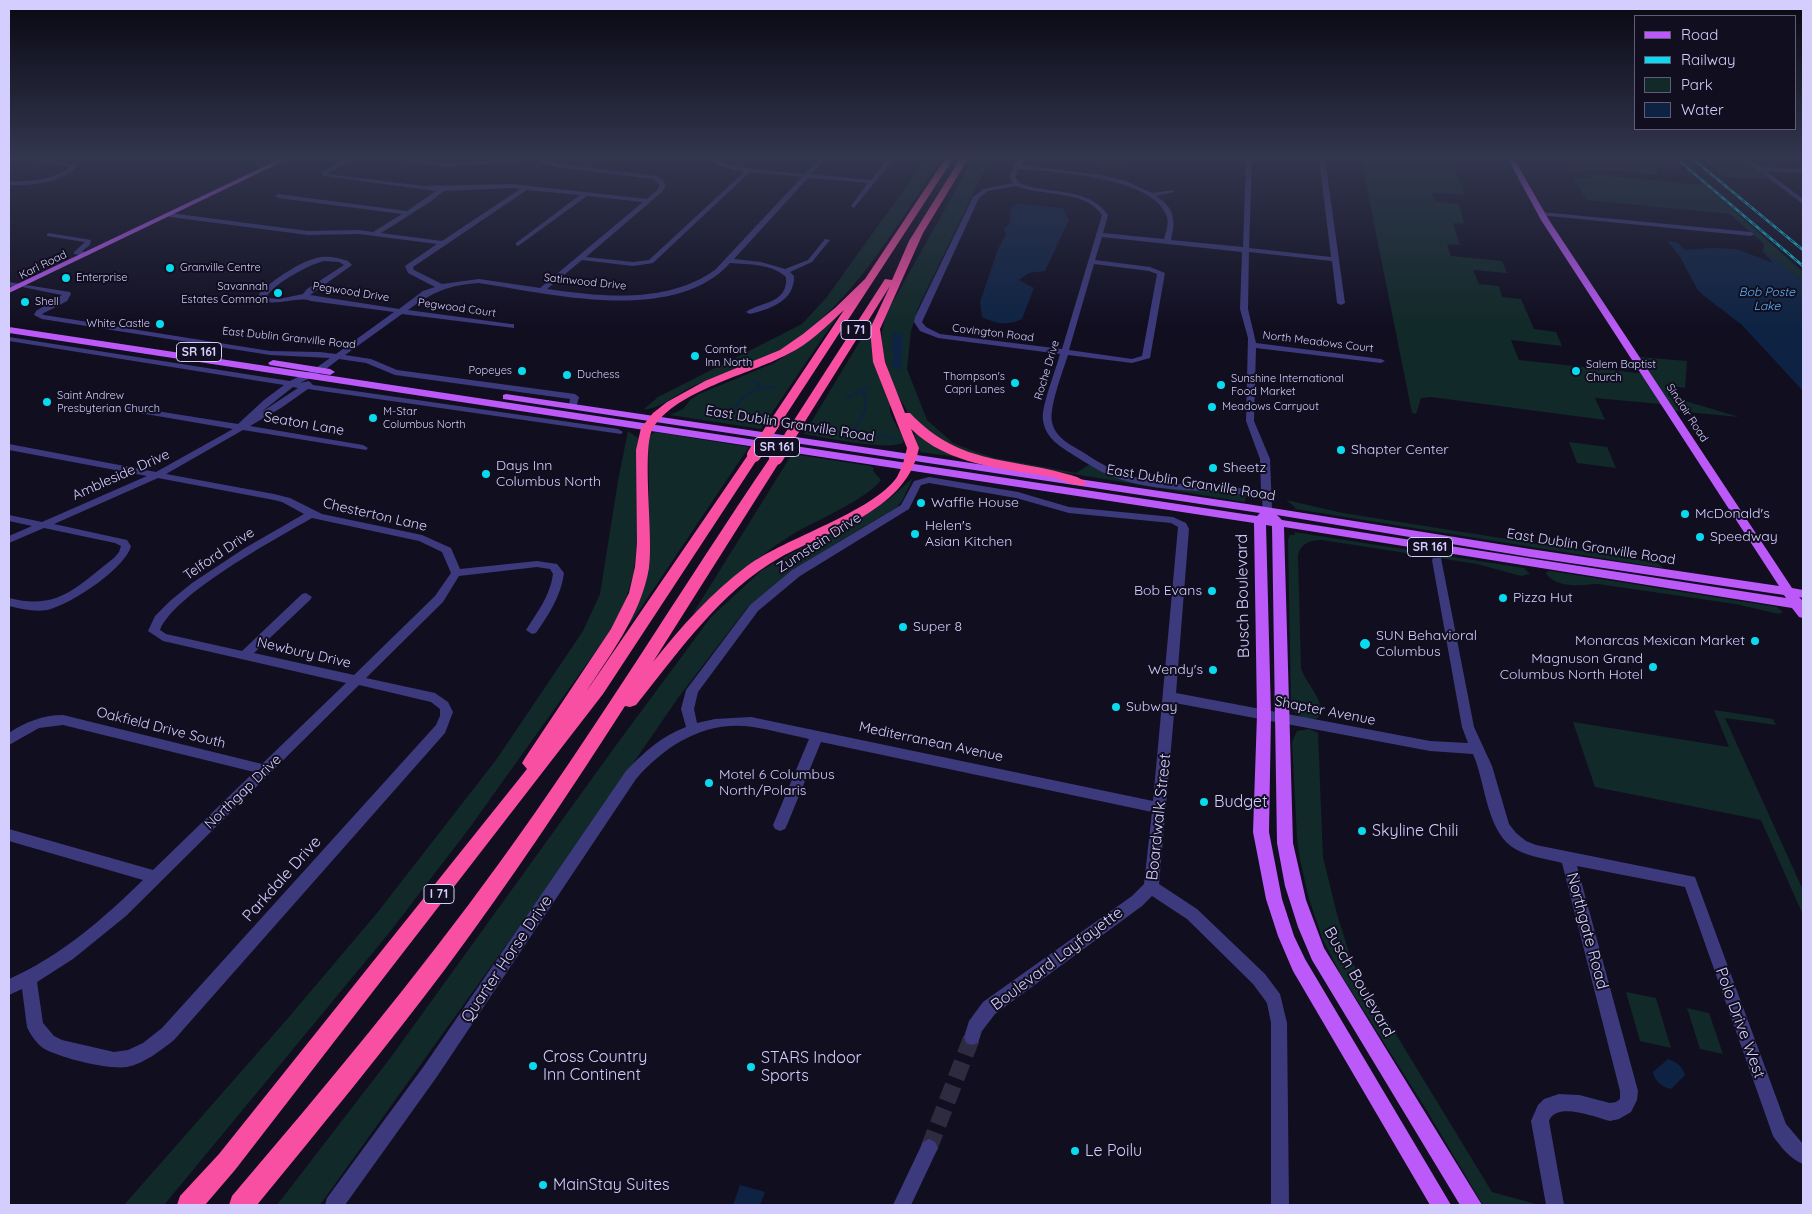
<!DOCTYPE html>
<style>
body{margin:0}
#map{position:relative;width:1812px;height:1214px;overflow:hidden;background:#110e20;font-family:Quicksand,sans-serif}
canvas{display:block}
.frame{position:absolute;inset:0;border:10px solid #d3cefd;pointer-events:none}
.legend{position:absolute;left:1634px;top:15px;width:162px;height:115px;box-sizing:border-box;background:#110e20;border:1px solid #5f5b78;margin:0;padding:6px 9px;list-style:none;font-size:15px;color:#d3cefd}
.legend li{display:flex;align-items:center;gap:10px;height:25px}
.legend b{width:25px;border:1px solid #5f5b78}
</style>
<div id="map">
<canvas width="1812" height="1214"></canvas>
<div class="frame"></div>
<ul class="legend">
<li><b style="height:6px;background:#bb5af8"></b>Road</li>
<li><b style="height:6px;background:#0adaee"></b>Railway</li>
<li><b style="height:14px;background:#112928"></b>Park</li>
<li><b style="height:14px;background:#0e2343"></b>Water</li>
</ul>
</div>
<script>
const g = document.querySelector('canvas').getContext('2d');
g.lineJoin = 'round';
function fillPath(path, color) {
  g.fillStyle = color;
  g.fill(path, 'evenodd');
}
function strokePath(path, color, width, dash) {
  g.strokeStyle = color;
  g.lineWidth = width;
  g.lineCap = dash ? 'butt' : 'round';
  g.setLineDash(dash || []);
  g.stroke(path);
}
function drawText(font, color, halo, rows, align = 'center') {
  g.font = font + ' Quicksand,sans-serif';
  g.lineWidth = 4;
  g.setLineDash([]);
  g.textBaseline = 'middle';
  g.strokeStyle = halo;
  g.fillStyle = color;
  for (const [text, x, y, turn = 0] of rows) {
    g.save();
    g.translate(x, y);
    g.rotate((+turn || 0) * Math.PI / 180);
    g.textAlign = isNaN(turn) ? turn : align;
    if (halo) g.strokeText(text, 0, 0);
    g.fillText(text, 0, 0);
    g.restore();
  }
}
fillPath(new Path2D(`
 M926 159H941C895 227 854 304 782 349 756 365 725 372 698 384 683 390 657 411 644 409L658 397 802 324 826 298Z
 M973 159H990L918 308 911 331 907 369 927 420 953 443 976 452 995 458 1076 473 1090 464 1114 477 1246 494 1245 502 999 462 947 445 911 418 896 392 885 361 882 344V331L886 314Z
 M1081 159H1152V161L1104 164Z
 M1361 159H1451L1465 195 1432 193 1435 201 1459 204 1464 224 1453 223 1460 245 1447 244 1451 256 1502 261 1507 273 1473 270 1479 284 1499 286 1502 297 1521 299 1534 329 1556 332 1562 346 1511 340 1519 360 1638 373 1648 371 1640 357 1687 361 1685 388 1666 385 1669 396 1739 417 1675 411 1660 404 1595 398 1605 420 1431 397 1421 398 1416 414 1412 413Z
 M1564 159H1671L1675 163 1655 165 1659 174H1645L1622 170 1572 171 1569 170Z
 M1703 159H1743L1769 179 1724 177Z
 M1588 174 1705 185 1803 272V281L1763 251 1764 244 1730 214 1586 200 1573 177 1590 178Z
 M839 314 761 429 670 415 683 409 690 400 699 394 774 363 809 341Z
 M875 316 872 330 890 403C888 417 899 427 904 440L903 443C887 451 823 437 804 434Z
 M628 431 638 438 637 545 633 576 625 602 611 630 468 830 389 933 164 1205H124L289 1017 377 913 496 760 583 631 600 594 618 481Z
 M655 432 749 447 630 624 626 623 647 555 649 492 648 437Z
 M916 433 957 457 920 452 914 434Z
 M1569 442 1607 447 1616 468 1577 463Z
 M792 454 870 466 874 468 873 471 881 480C868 499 812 522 790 536 753 560 724 585 692 615Z
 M913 478 902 501 897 507 792 570 747 608 678 698 560 870 320 1205H277L391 1057 614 748 711 617 762 570 889 499Z
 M1286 500 1343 513 1658 563 1663 568 1295 509V507Z
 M1294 532 1524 568 1530 574 1521 576 1477 564 1322 540C1311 540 1301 543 1298 555L1301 668C1306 684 1322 696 1321 714L1318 718C1307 721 1294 717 1291 705L1288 539 1290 535H1295Z
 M1550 571 1777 607 1783 612 1779 614 1735 604 1598 584C1582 585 1560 589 1547 575L1546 572Z
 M1714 710 1773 719 1776 725 1725 718 1803 890V915L1761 820 1595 787 1573 722 1729 747Z
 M1309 729 1318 733 1323 857 1337 914 1352 962 1492 1192 1539 1205H1483L1427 1111 1340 973 1323 940 1309 899 1300 860 1297 838 1292 742 1297 731Z
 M1626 992 1656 998 1671 1048 1640 1041Z
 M1687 1008 1709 1013 1723 1054 1700 1049Z`), '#112928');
fillPath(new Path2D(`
 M1016 204 1063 208 1069 220 1045 271 1029 273 1019 280 1034 288 1022 319C1007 326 997 324 982 317L980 302 998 249 1006 235 1004 229 1009 224 1011 208Z
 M1667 241 1678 243 1685 250 1712 248 1736 249 1773 263 1762 251H1764L1803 281V391L1742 325 1703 295 1697 289 1679 255Z
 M892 333 903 334 901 370 894 368 891 363 895 357 891 350 893 346Z
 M1668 1059C1677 1062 1682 1066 1685 1075L1671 1089C1661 1087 1655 1081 1653 1072Z
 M740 1185 765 1192 760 1205H733Z`), '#0e2343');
strokePath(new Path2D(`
 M752 379 760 386
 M863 390 866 409 854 431 897 439
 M846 398 870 387
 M727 416C740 400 752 386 774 387`), '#0e2343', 2);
strokePath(new Path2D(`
 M929 1148 972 1037`), '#2e2b41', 17, [17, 8]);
fillPath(new Path2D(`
 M25 159H40L78 166C61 183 32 186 9 185V181C29 182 53 180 70 167Z
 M345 159H352L327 174 424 186 512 184 647 199 657 190 660 185 653 179 561 168 544 164 538 159C546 159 553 163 561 164L656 176 662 179 666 185 662 192 586 257 633 262 649 260 744 172 719 166 708 159C719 159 727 166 738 167 760 170 783 172 805 174L819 159H825L811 174 871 180 887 160 892 161 854 208 851 206 868 183 808 178 734 259 761 262 785 269 808 260 825 239 830 240 812 262 790 272 794 276C795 301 770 309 750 314L746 312C762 301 788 304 786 277 771 263 749 265 730 263 674 325 552 294 479 283 448 285 433 292 408 310L511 324H514V328L402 314 345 355 371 359 397 370 575 394 579 397 576 408 573 409 569 406 570 399 395 375 366 363 339 359 322 372 300 383 309 381 313 385 618 429 623 432 621 434 308 389 281 408 250 426 363 445 368 448 366 450 243 430 166 474 274 494 290 498 322 514 422 535 451 548 460 569 537 561 557 564 564 573C561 596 549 614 536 633L532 634 526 630C538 611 550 596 553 574L550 569 537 567 459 576 443 602 366 678 435 693 448 702 453 712 445 733 174 1040C160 1051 145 1063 127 1067 110 1070 59 1058 43 1048 37 1044 30 1034 27 1027L22 989 9 995V979C61 956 103 919 143 880L9 841V829L153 870 254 772 63 725 39 728 9 745V733C25 722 43 715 63 715L262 764 346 683 163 641 148 631 155 616 170 601 192 583 245 548 304 514 282 502 274 500 158 478 54 524 127 540 131 546C125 569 70 605 47 610 34 612 22 609 9 606V598C59 611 77 586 114 558L119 552 121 546 115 543 44 528 9 543V536L32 526 9 521V515L42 522 147 476 9 450V444L156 472 233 429 128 411 125 410V406L238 424 264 400 284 385 9 341V337L290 381 316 368 330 358 270 355 42 319 34 315 36 311 62 295 22 287 26 285 70 292 71 294 67 301 42 314 44 315 270 351 320 352 336 354 394 312 311 301C297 296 280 306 260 301L259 294C272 280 302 260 321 257 330 256 339 258 348 261L352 265 310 295 399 309 423 291 435 287 408 273 405 266 437 244 359 234 308 235 170 217 167 215 170 213 308 231 359 230 373 232 402 214 278 198 275 196 278 194 407 211 436 191 323 176 322 172ZM750 172 802 177 715 270C666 304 604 297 547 289L582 260 633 266 653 263ZM512 188 520 189 442 241 381 233 430 202 444 191ZM527 190 580 195 516 243V245L518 246 587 196 643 202 540 288 479 279 442 284 414 270 413 267ZM325 261 339 262 344 265 307 289 303 294 279 299 266 298C271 285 311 263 325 261ZM293 387 298 388 260 413ZM312 518 419 541 442 552 451 573 435 596 354 675 254 653 310 600 312 597 306 593 302 594 242 651 166 634 160 630C174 594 277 538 312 518ZM359 685 431 702 440 709V716L436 725 162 1028 143 1043 128 1050 114 1052 62 1040 54 1036 43 1023 37 982 73 959 126 916Z
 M389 159 448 163 524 159 521 161 448 167Z
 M1018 159H1024L1021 165 1101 175 1126 181 1152 193 1174 190V192L1156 196C1175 208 1176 220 1171 240L1243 247 1246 159H1252L1249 248 1331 257 1319 159H1325L1345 303 1341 305 1337 303 1332 261 1249 252 1248 309 1256 343 1381 359 1385 361 1381 363 1256 348 1254 421 1270 459 1272 510 1271 512H1263L1262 497C1212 488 1159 495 1111 476 1098 471 1087 463 1075 456 1061 447 1045 438 1043 420 1041 406 1056 370 1060 354L938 338 920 331 914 322 915 317 973 197 984 189 1013 183 1009 176ZM1019 169C1054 172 1155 177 1167 217 1169 224 1166 232 1164 239L1103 233 1108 215C1088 186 1049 195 1019 183L1015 176ZM1016 186C1043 197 1084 189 1102 215L1062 349 940 334 926 327 922 322 979 198 988 191ZM1102 237 1242 252 1240 309 1248 338 1246 421 1260 459 1261 491C1216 483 1169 488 1125 474 1109 469 1095 460 1081 451 1069 444 1055 437 1052 422 1049 407 1063 371 1068 355L1132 363 1150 358 1165 273 1150 267 1095 260ZM1094 264 1149 271 1157 274 1142 356 1132 359 1069 350Z
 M1743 159H1750L1761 167 1803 169V173L1766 171 1803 199V204Z
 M1541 212 1751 232 1754 234 1751 236 1539 215 1538 214Z
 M49 233 91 240 90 245 82 251 90 254 87 256 74 254V252L85 242 47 236V234Z
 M9 282 22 284 23 286 19 288 9 286Z
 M929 477 1018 492 1069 507 1173 517 1186 523 1189 529 1176 693 1430 741 1468 743 1462 727 1432 560 1433 558H1441L1474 727 1492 766 1509 824 1516 833 1526 841 1536 845 1695 877 1786 1124 1803 1144V1164C1790 1159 1781 1147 1773 1136L1685 887 1577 866 1638 1091 1637 1100 1631 1112 1619 1119 1610 1121C1595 1117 1556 1101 1549 1121L1564 1205H1546L1531 1121 1538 1105 1544 1099 1559 1094 1579 1095 1610 1103 1616 1102 1620 1099V1091L1562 863C1547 859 1531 857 1517 850 1486 834 1486 783 1473 754L1430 751 1175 703 1159 884 1197 909 1265 974 1280 994 1287 1023 1289 1205H1271V1023L1267 1003 1253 984 1187 919 1152 896 1142 906 995 1014 982 1031 978 1043 972 1045 966 1043 964 1037 969 1021 983 1002 1132 896 1144 884 1152 812 821 742 787 825 785 829 780 831 775 829 773 825 809 739C790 735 772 730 753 727 705 720 666 745 636 779L436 1078 345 1205H325L327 1198 424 1066 626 771C644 752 662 736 686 727L681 709 686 690 750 605 792 570 901 505 914 481ZM929 483 1016 498 1069 513 1171 523 1178 527 1153 801 751 717 715 719 697 723 694 709 698 692 758 611 800 576 909 509 921 485Z
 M929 1139 935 1142 938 1148 911 1205H893L923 1142Z`), '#3c3a7d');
fillPath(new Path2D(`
 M280 159H288L9 293V288Z
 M1508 159H1514L1549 220 1792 588 1803 590V598L1799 597 1803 601V618L1799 617 1792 608 1284 527 1293 843 1306 900 1324 948 1482 1205H1460L1312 960 1298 927 1285 886 1277 843 1272 526 1266 525 1271 715 1269 832 1282 899 1294 936 1305 959 1451 1205H1430L1293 971 1278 936 1266 899 1253 832 1257 715 1254 523 9 333V327L1257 516 1260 513 503 399V395L506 394 1247 504 1530 549 1779 586 1541 220ZM1277 515 1530 557 1784 595 1786 598 1282 520Z
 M273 360 330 369 335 372 330 375 270 365 268 363Z`), '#bb5af8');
fillPath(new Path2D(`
 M945 159H953L778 427H770L768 424 844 310C827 326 809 344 788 354 749 375 677 390 653 428 641 448 654 537 649 568 641 615 611 653 586 692L750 452 754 451 760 455 603 694 235 1170 205 1205H177L180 1196 219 1154 527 769 522 763 525 758 611 629 629 593 635 567 637 543 636 450 641 428 653 413 667 402 705 381 780 350 803 334 835 308 865 279Z
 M960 159H968L923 233 880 329 885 362 905 413H910C962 468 1013 456 1077 477L1086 482 1085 485C1074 487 1062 479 1051 477 1003 468 949 466 911 429L919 448 918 452C904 511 829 531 781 557 720 591 679 652 636 705L630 707 625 706C568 795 509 883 446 968 385 1049 321 1127 257 1205H229L232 1196C325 1087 416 978 500 862 596 730 680 590 772 455H780L782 458 653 662C681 627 711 593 747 566 785 538 873 512 897 477 902 468 905 458 907 448L873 362 870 329 890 286 799 431 795 432 789 428 885 279 892 280 909 241Z`), '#f84fa2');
const rail = new Path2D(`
 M1677 159 1803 266
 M1693 159 1803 250`);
strokePath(rail, '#0adaee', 2.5);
strokePath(rail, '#110e20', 1, [4.5]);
strokePath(new Path2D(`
 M761 444 774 424
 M785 444 795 428`), '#f84fa2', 11);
strokePath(new Path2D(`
 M754 455 762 442
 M776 458 786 442`), '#f84fa2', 14);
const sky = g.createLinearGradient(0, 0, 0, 329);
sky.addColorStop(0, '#090812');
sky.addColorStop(0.48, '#32364e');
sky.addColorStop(1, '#32364e00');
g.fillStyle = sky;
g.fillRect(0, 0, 1812, 329);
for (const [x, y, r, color] of [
 [170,268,5,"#0adaee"],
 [66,278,5,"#0adaee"],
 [278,293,5,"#0adaee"],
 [25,302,5,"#0adaee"],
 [160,324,5,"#0adaee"],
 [695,356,5,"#0adaee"],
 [522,371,5,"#0adaee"],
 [1576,371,5,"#0adaee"],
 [567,375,5,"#0adaee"],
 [1015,383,5,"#0adaee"],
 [1221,385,5,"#0adaee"],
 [47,402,5,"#0adaee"],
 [1212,407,5,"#0adaee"],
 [373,418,5,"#0adaee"],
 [1341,450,5,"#0adaee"],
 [1213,468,5,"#0adaee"],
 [486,474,5,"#0adaee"],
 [921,503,5,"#0adaee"],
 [1685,514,5,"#0adaee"],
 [915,534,5,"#0adaee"],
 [1700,537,5,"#0adaee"],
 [1212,591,5,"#0adaee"],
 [1503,598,5,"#0adaee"],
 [903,627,5,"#0adaee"],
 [1755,641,5,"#0adaee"],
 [1365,644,6,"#0adaee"],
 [1653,667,5,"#0adaee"],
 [1213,670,5,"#0adaee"],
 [1116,707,5,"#0adaee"],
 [709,783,5,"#0adaee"],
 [1204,802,5,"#0adaee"],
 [1362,831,5,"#0adaee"],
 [533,1066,5,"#0adaee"],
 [751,1067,5,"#0adaee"],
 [1075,1151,5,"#0adaee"],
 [543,1185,5,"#0adaee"]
]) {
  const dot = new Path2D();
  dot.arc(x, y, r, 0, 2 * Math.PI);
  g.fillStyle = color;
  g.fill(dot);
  strokePath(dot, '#110e20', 2);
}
drawText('11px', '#d3cefd', '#110e20', [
 ["Karl Road",43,265,-26],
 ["Satinwood Drive",585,282,6],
 ["Pegwood Drive",351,292,9],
 ["Pegwood Court",457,308,8],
 ["Covington Road",993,333,7],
 ["East Dublin Granville Road",289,338,6],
 ["North Meadows Court",1318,342,7],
 ["Roche Drive",1047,370,-73],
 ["Sinclair Road",1687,413,57]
]);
drawText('11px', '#d3cefd', '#110e20', [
 ["Granville Centre",180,268],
 ["Enterprise",76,278],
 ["Savannah",268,287,"right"],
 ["Estates Common",268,300,"right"],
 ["Shell",35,302],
 ["White Castle",150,324,"right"],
 ["Comfort",705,350],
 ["Inn North",705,363],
 ["Salem Baptist",1586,365],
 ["Church",1586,378],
 ["Popeyes",512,371,"right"],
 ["Duchess",577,375],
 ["Thompson's",1005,377,"right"],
 ["Capri Lanes",1005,390,"right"],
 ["Sunshine International",1231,379],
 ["Food Market",1231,392],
 ["Saint Andrew",57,396],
 ["Presbyterian Church",57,409],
 ["Meadows Carryout",1222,407],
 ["M-Star",383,412],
 ["Columbus North",383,425]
], 'left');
drawText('italic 12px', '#61b4f9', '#110e20', [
 ["Bob Poste",1767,292],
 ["Lake",1767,306]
]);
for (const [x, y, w] of [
 [856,330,30],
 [199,352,45],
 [777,447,45],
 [1430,547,45],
 [439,894,30]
]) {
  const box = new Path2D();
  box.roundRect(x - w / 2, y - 9.5, w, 19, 4);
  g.fillStyle = '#110e20';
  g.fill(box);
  strokePath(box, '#d3cefd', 1);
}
drawText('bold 12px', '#d3cefd', null, [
 ["I 71",856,330],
 ["SR 161",199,352],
 ["SR 161",777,447],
 ["SR 161",1430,547],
 ["I 71",439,894]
]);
drawText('14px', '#d3cefd', '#110e20', [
 ["Seaton Lane",304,424,10],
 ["East Dublin Granville Road",790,424,9],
 ["Ambleside Drive",121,475,-24],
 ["East Dublin Granville Road",1191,483,9],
 ["Chesterton Lane",375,515,13],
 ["Zumstein Drive",819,543,-33],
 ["East Dublin Granville Road",1591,547,9],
 ["Telford Drive",219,554,-34],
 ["Newbury Drive",304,653,13],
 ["Shapter Avenue",1325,711,11],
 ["Oakfield Drive South",161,728,14],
 ["Mediterranean Avenue",931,742,12],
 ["Northgap Drive",243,792,-44]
]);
drawText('14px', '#d3cefd', '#110e20', [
 ["Shapter Center",1351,450],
 ["Days Inn",496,466],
 ["Columbus North",496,482],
 ["Sheetz",1223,468],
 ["Waffle House",931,503],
 ["McDonald's",1695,514],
 ["Helen's",925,526],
 ["Asian Kitchen",925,542],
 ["Speedway",1710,537],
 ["Bob Evans",1202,591,"right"],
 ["Pizza Hut",1513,598],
 ["Super 8",913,627],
 ["SUN Behavioral",1376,636],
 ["Columbus",1376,652],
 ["Monarcas Mexican Market",1745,641,"right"],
 ["Magnuson Grand",1643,659,"right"],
 ["Columbus North Hotel",1643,675,"right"],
 ["Wendy's",1203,670,"right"],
 ["Subway",1126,707],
 ["Motel 6 Columbus",719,775],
 ["North/Polaris",719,791]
], 'left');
drawText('16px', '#d3cefd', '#110e20', [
 ["Busch Boulevard",1243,596,-91],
 ["Boardwalk Street",1159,817,-84],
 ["Parkdale Drive",282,879,-48],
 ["Northgate Road",1587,931,75],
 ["Quarter Horse Drive",507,959,-56],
 ["Boulevard Layfayette",1057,959,-37],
 ["Busch Boulevard",1359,982,60],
 ["Polo Drive West",1740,1023,70]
]);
drawText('16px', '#d3cefd', '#110e20', [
 ["Budget",1214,802],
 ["Skyline Chili",1372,831],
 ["Cross Country",543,1057],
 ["Inn Continent",543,1075],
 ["STARS Indoor",761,1058],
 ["Sports",761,1076],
 ["Le Poilu",1085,1151],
 ["MainStay Suites",553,1185]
], 'left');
</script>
